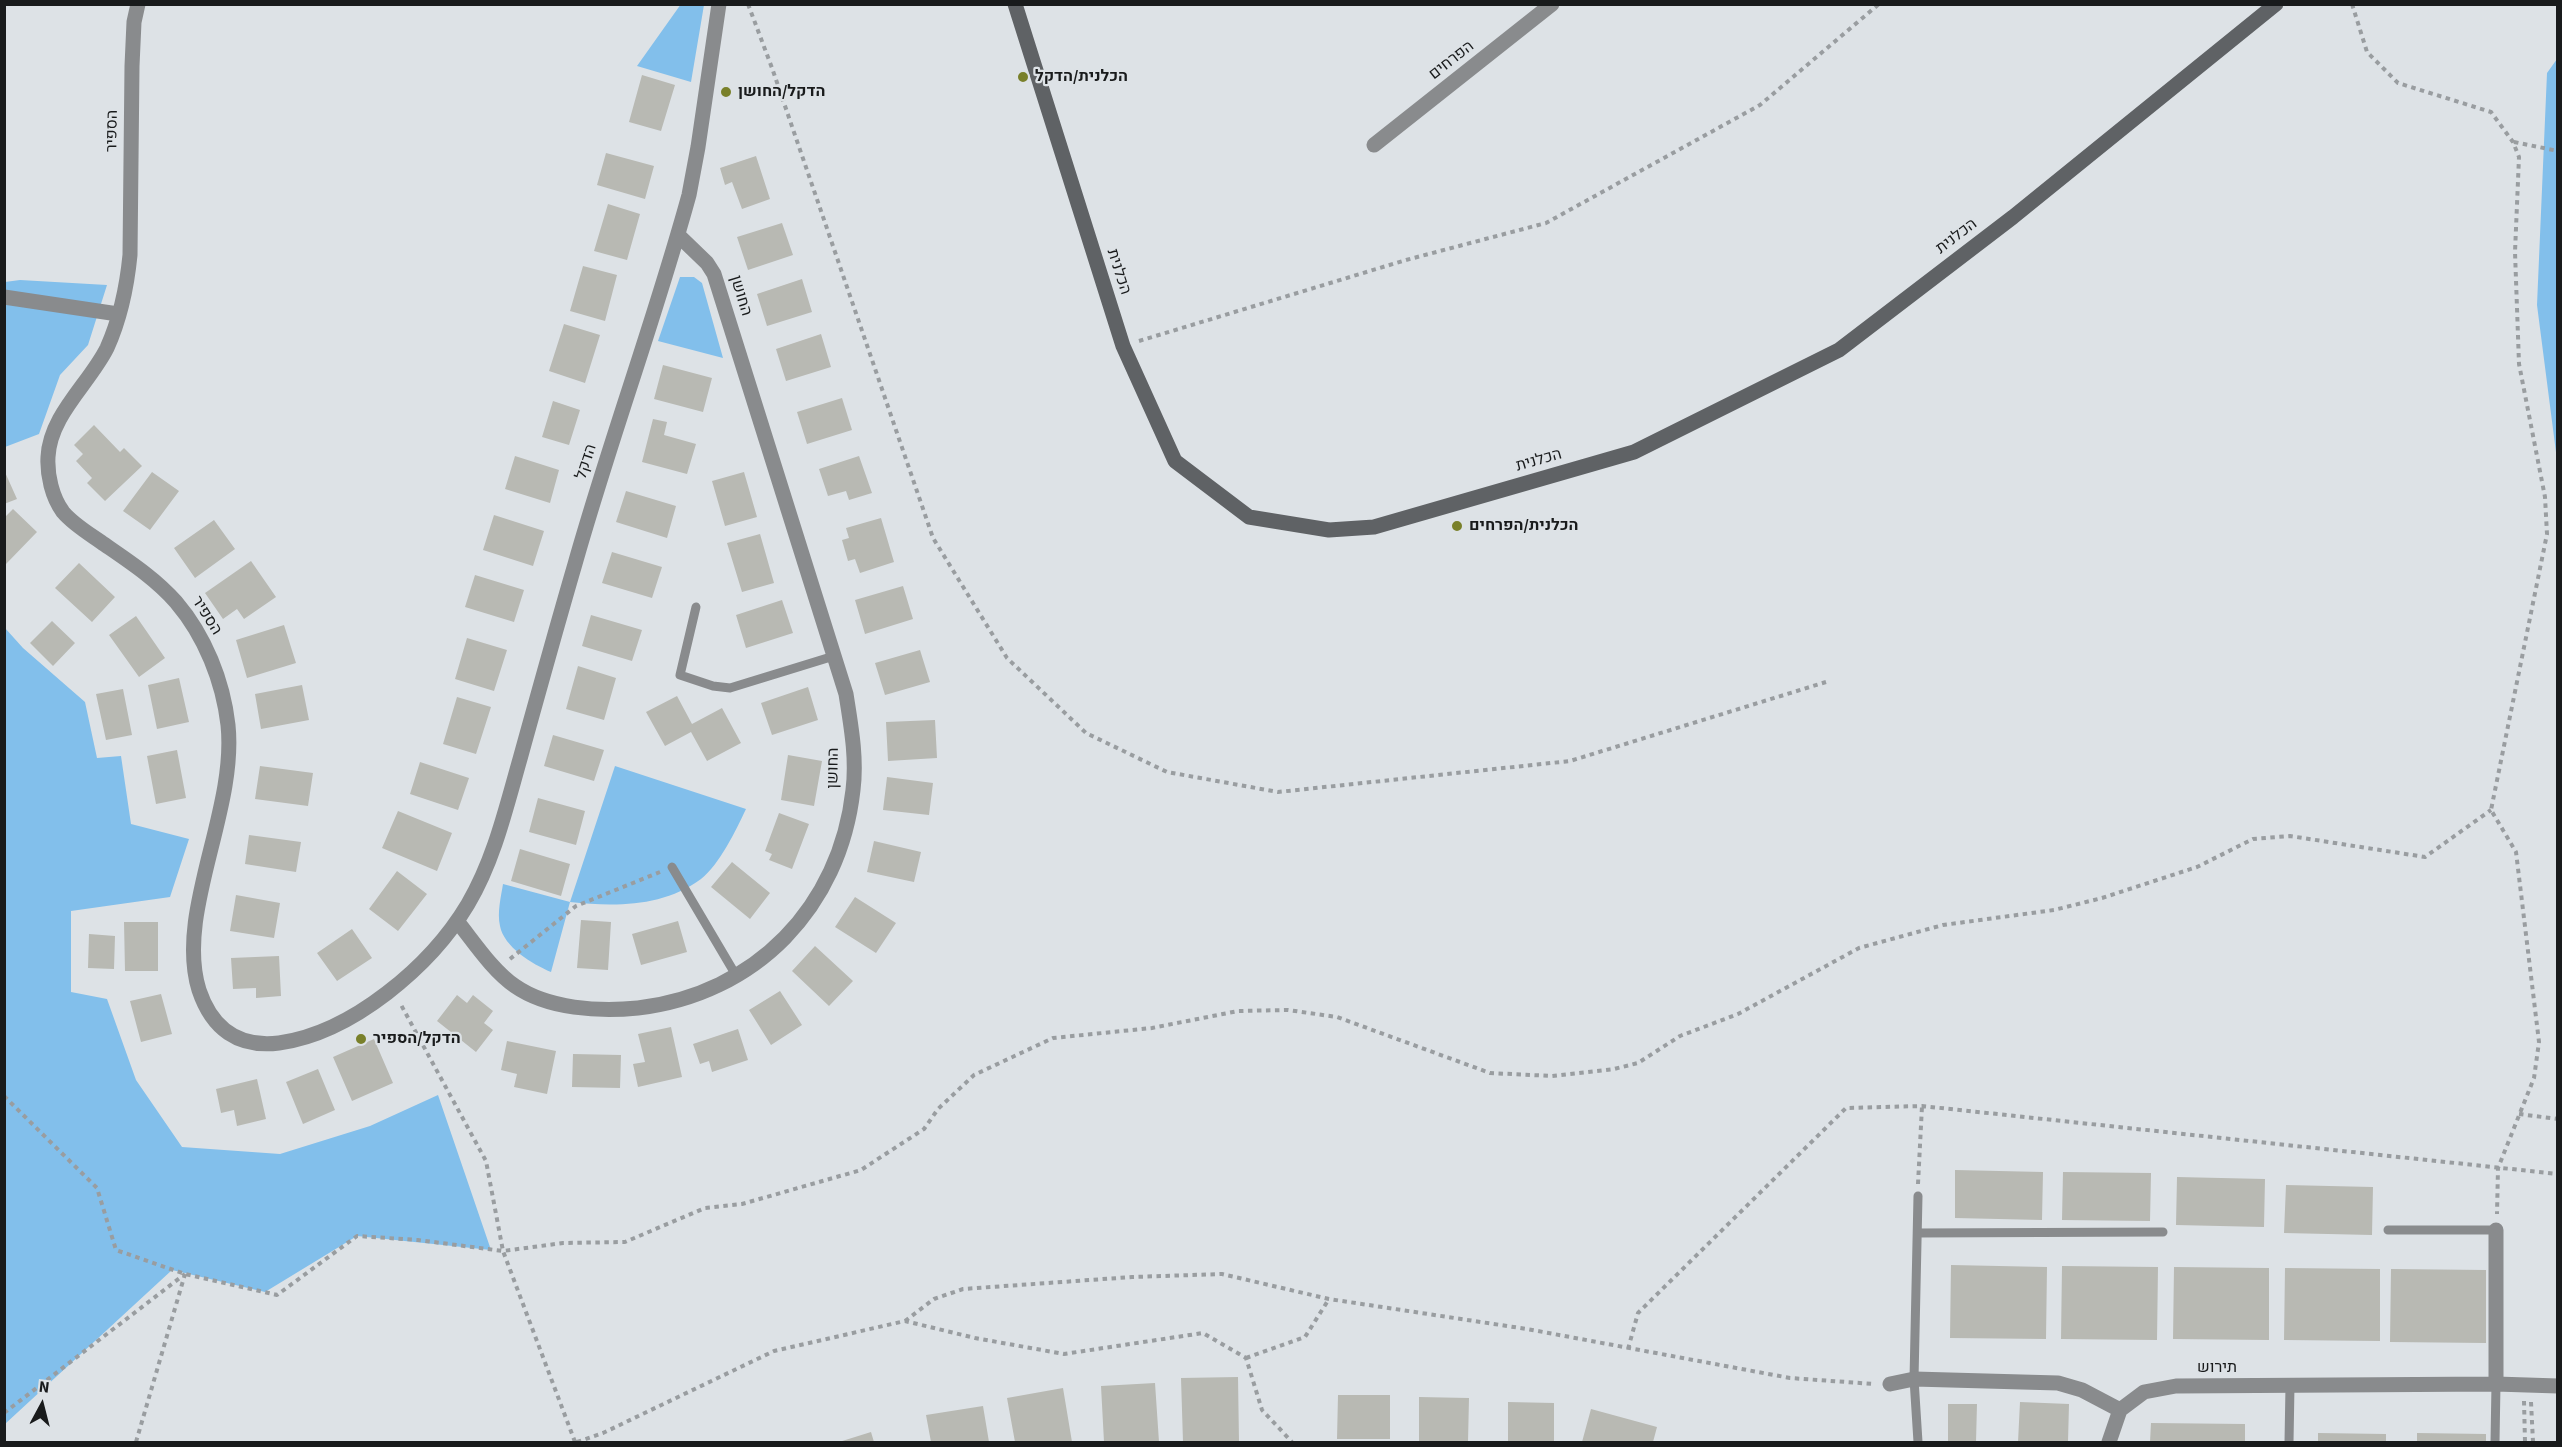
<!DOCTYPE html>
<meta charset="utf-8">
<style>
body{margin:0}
#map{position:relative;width:2562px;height:1447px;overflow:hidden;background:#dde2e6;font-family:"Source Sans 3",sans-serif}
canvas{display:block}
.frame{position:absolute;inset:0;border:6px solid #191b1c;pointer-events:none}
.north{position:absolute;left:12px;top:1375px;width:60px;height:60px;-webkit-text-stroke:4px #dde2e6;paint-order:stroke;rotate:7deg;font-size:16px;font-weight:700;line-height:24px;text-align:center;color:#191b1c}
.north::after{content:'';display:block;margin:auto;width:21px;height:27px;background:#191b1c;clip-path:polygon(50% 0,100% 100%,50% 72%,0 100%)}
</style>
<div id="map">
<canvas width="2562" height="1447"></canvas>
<div class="frame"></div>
<div class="north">N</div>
</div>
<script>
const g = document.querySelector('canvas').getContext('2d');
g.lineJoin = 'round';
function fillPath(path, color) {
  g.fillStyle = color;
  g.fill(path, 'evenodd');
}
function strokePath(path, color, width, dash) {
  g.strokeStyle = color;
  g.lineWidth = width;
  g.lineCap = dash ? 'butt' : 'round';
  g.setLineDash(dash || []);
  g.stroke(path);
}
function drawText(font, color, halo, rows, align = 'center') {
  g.font = font + ' "Source Sans 3",Heebo,sans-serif';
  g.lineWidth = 4.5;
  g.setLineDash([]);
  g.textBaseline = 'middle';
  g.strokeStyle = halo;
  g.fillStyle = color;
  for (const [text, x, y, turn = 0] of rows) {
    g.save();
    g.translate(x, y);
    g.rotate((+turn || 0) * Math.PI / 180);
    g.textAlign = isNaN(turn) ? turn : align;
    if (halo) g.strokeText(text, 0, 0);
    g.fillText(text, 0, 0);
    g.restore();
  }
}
fillPath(new Path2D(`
 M681 4 704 5 691 82 637 66Z
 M2557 59V460L2537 305 2547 73Z
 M680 277H694L702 283 723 358 658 341Z
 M20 280 107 285 88 345 60 375 39 434 5 447V282Z
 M5 628 23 648 85 702 97 758 121 756 131 824 189 839 170 897 71 911V992L107 999 136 1080 182 1147 280 1154 370 1126 438 1095 491 1250 357 1236 265 1292 172 1270 5 1424Z
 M615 766 746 809C736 830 720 864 701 879 663 907 615 907 570 902L551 972C532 964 504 947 500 926 497 912 501 897 503 884L570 902Z`), '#82bfeb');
fillPath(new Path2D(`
 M642 75 675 85 661 131 629 122Z
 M606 153 654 166 645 199 597 185Z
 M756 156 770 199 742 209 732 182 725 185 720 168Z
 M608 204 640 214 627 260 594 251Z
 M782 223 793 255 748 270 737 237Z
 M583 266 617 275 605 321 570 311Z
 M802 279 812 312 767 326 757 294Z
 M564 324 600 335 585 383 549 371Z
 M821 334 831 367 786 381 776 349Z
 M663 365 712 378 703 412 654 399Z
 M842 398 852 430 807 444 797 412Z
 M553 401 580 410 569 445 542 437Z
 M653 419 667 422 664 435 696 444 687 474 642 462Z
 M94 425 120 452 124 448 142 466 105 501 87 483 92 478 76 461 83 454 74 445Z
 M515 456 559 470 550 503 505 489Z
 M859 456 872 493 849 500 846 491 828 496 819 469Z
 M4 470 17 499 4 504Z
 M152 472 179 491 150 530 123 511Z
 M744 472 757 517 725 526 712 481Z
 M626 491 676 506 667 538 616 522Z
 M13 509 37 532 6 564 4 518Z
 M494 515 544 531 533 566 483 550Z
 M881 518 894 562 860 573 855 559 848 561 842 540 849 538 846 528Z
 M214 520 235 549 195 578 174 548Z
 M760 534 774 583 742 592 727 543Z
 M612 552 662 567 652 598 602 583Z
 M251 561 276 597 244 619 237 609 223 619 205 593Z
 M79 563 115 597 92 622 55 588Z
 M475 575 524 590 514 622 465 607Z
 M903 586 913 619 865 634 855 600Z
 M782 600 793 633 746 648 736 615Z
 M591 615 642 630 632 661 582 646Z
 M136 616 165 658 139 677 109 635Z
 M52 621 75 643 53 666 30 643Z
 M284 625 296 663 247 678 236 640Z
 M467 638 507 650 494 691 455 679Z
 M920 650 930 682 885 695 875 663Z
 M578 666 616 678 604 720 566 709Z
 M179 678 189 722 157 729 148 685Z
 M302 685 309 720 261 729 255 694Z
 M808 687 818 720 772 735 761 703Z
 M123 689 132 735 106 740 96 694Z
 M677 696 692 724 722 708 741 743 707 761 691 732 665 746 646 712Z
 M457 697 491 707 476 754 443 744Z
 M935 720 937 758 888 761 886 722Z
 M553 735 604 750 594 781 544 766Z
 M177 750 186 798 156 804 147 756Z
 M788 755 822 761 814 806 781 800Z
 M420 762 469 778 458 810 410 794Z
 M260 766 313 773 308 806 255 799Z
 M887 777 933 783 929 815 883 810Z
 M538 798 585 811 576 845 529 832Z
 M398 811 452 833 437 871 382 848Z
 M779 813 809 824 792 869 769 860 772 854 765 851Z
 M249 835 301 842 296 872 245 864Z
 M874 841 921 852 914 882 867 872Z
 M520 849 570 864 561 896 511 881Z
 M732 862 770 893 750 919 711 887Z
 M397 871 427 894 398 931 369 909Z
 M236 895 280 903 274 938 230 931Z
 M855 897 896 923 876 953 835 927Z
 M581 920 611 922 608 970 577 968Z
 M678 921 687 952 641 965 632 934Z
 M124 922H158V971H125Z
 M352 929 372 958 337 981 317 953Z
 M89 934 115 936 114 969 88 968Z
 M815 946 853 981 829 1006 792 971Z
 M279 956 281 996 256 998V988L233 989 231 958Z
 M780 991 802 1025 771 1045 749 1010Z
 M161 994 172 1034 141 1042 130 1001Z
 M457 995 467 1003 473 995 493 1011 484 1023 493 1030 476 1052 437 1021Z
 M671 1027 682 1077 638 1087 633 1064 645 1062 638 1034Z
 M738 1029 748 1060 712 1072 709 1061 700 1064 693 1044Z
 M374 1039 393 1083 352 1101 333 1057Z
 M507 1041 556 1051 547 1094 514 1087 517 1074 501 1070Z
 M573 1054 621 1055 620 1088 572 1087Z
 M318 1069 335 1110 303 1124 286 1082Z
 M257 1079 266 1119 237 1126 234 1110 221 1113 216 1089Z
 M1955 1170 2043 1172 2042 1220 1955 1218Z
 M2063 1172 2151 1173 2150 1221 2062 1220Z
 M2177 1177 2265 1179 2264 1227 2176 1225Z
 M2286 1185 2373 1187 2372 1235 2284 1233Z
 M1951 1265 2047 1267 2046 1339 1950 1338Z
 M2062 1266 2158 1267 2157 1340 2061 1339Z
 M2174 1267 2269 1268V1340L2173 1339Z
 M2285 1268 2380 1269V1341L2284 1340Z
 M2391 1269 2486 1270V1343L2390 1342Z
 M1238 1377 1239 1442H1183L1181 1378Z
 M1155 1383 1159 1442H1104L1101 1386Z
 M1063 1388 1072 1442H1015L1007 1398Z
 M1338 1395H1390V1439H1337Z
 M1419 1397 1469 1398 1468 1442H1419Z
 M1508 1402 1554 1403V1442H1508Z
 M2020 1402 2069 1404 2068 1442H2018Z
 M1948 1404H1977L1976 1442H1948Z
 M983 1406 989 1442H931L926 1415Z
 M1591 1409 1657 1427 1653 1442H1582Z
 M2151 1423 2245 1424V1442H2150Z
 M871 1432 874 1442H839Z
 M2318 1433 2386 1434V1442H2318Z
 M2417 1433 2486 1434V1442H2417Z`), '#b8b9b3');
strokePath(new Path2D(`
 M748 4 772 68 933 538 1007 658 1086 733 1167 772 1278 792 1570 761 1826 682
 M2352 4 2367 52 2398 83 2491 112 2513 142 2519 157 2515 252 2519 364 2545 497 2547 534 2491 810 2516 852 2539 1042 2534 1078 2498 1168 2497 1214
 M2514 142 2558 151
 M1139 341 1406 260 1546 223 1760 105 1879 4
 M510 959 576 906 660 872
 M4 1096 97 1188 116 1250 185 1274 277 1295 357 1236 418 1240 503 1251 486 1161 400 1003
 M2519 1114 2558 1119
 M1918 1184 1922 1106
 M905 1321 934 1299 963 1289 1132 1277 1222 1274 1329 1299 1527 1329 1790 1378 1874 1384
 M1628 1349 1638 1313 1846 1108 1922 1106 2558 1174
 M1246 1358 1305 1337 1329 1299
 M2524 1401 2525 1442
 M2531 1402 2533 1442
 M4 1413 185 1274
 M136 1442 185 1274
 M575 1442 503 1251 563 1243 625 1242 705 1208 742 1204 861 1170 924 1129 938 1109 974 1075 1053 1038 1152 1028 1238 1011 1288 1010 1337 1017 1490 1073 1552 1076 1614 1069 1638 1063 1680 1036 1738 1014 1859 948 1943 925 2054 910 2102 898 2197 867 2253 839 2290 836 2425 857 2491 810
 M577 1442 603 1433 774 1351 905 1321 975 1338 1064 1354 1203 1333 1246 1358 1262 1410 1292 1442`), '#999da0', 4, [4.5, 4.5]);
strokePath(new Path2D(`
 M696 607 680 675 713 686 730 688 834 656
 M672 867 737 977
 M1918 1196 1914 1379 1918 1442
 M2388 1230H2496
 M1918 1233 2163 1232
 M2289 1442 2290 1386
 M2495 1442 2496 1384`), '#898b8d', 9);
strokePath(new Path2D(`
 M138 4 134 22 132 66 130 255C127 286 120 319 107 348 89 384 50 415 48 457 47 475 52 497 63 512 73 524 88 533 101 542 127 560 155 578 176 602 205 636 223 681 228 725 237 811 175 913 199 990 212 1029 238 1048 279 1043 352 1033 431 966 468 904 494 860 506 808 520 759 538 694 556 629 575 564 610 440 655 319 689 195L698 147 719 4
 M1374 145 1552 4
 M4 297 118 314
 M457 921C474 942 492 970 515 986 548 1009 599 1012 638 1008 756 994 840 907 853 790 857 758 851 726 846 694L714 274 707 263 678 235
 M1890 1384 1914 1379 2058 1383 2082 1390 2120 1410 2144 1392 2176 1386 2496 1384 2558 1386
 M2496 1384V1230
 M2109 1442 2120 1410`), '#898b8d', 15);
strokePath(new Path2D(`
 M1015 4 1123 346 1175 461 1249 517 1329 530 1374 527 1634 452 1839 350 2013 217 2276 4`), '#5f6265', 15);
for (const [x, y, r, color] of [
 [1023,77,6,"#79802a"],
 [726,92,6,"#79802a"],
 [1457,526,6,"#79802a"],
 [361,1039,6,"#79802a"]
]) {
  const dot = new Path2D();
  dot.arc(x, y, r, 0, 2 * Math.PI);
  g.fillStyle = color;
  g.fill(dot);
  strokePath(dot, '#dde2e6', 2);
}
drawText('16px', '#191b1c', '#dde2e6', [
 ["הפרחים",1452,61,-38],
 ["הספיר",113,131,-89],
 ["הכלנית",1957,237,-37],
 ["הכלנית",1118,272,72],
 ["החושן",740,296,73],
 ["הכלנית",1539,461,-16],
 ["הדקל",587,462,-72],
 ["הספיר",206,616,58],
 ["החושן",834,768,-89],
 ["תירוש",2217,1368]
]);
drawText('bold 16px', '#191b1c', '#dde2e6', [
 ["הכלנית/הדקל",1035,77],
 ["הדקל/החושן",738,92],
 ["הכלנית/הפרחים",1469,526],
 ["הדקל/הספיר",373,1039]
], 'left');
</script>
